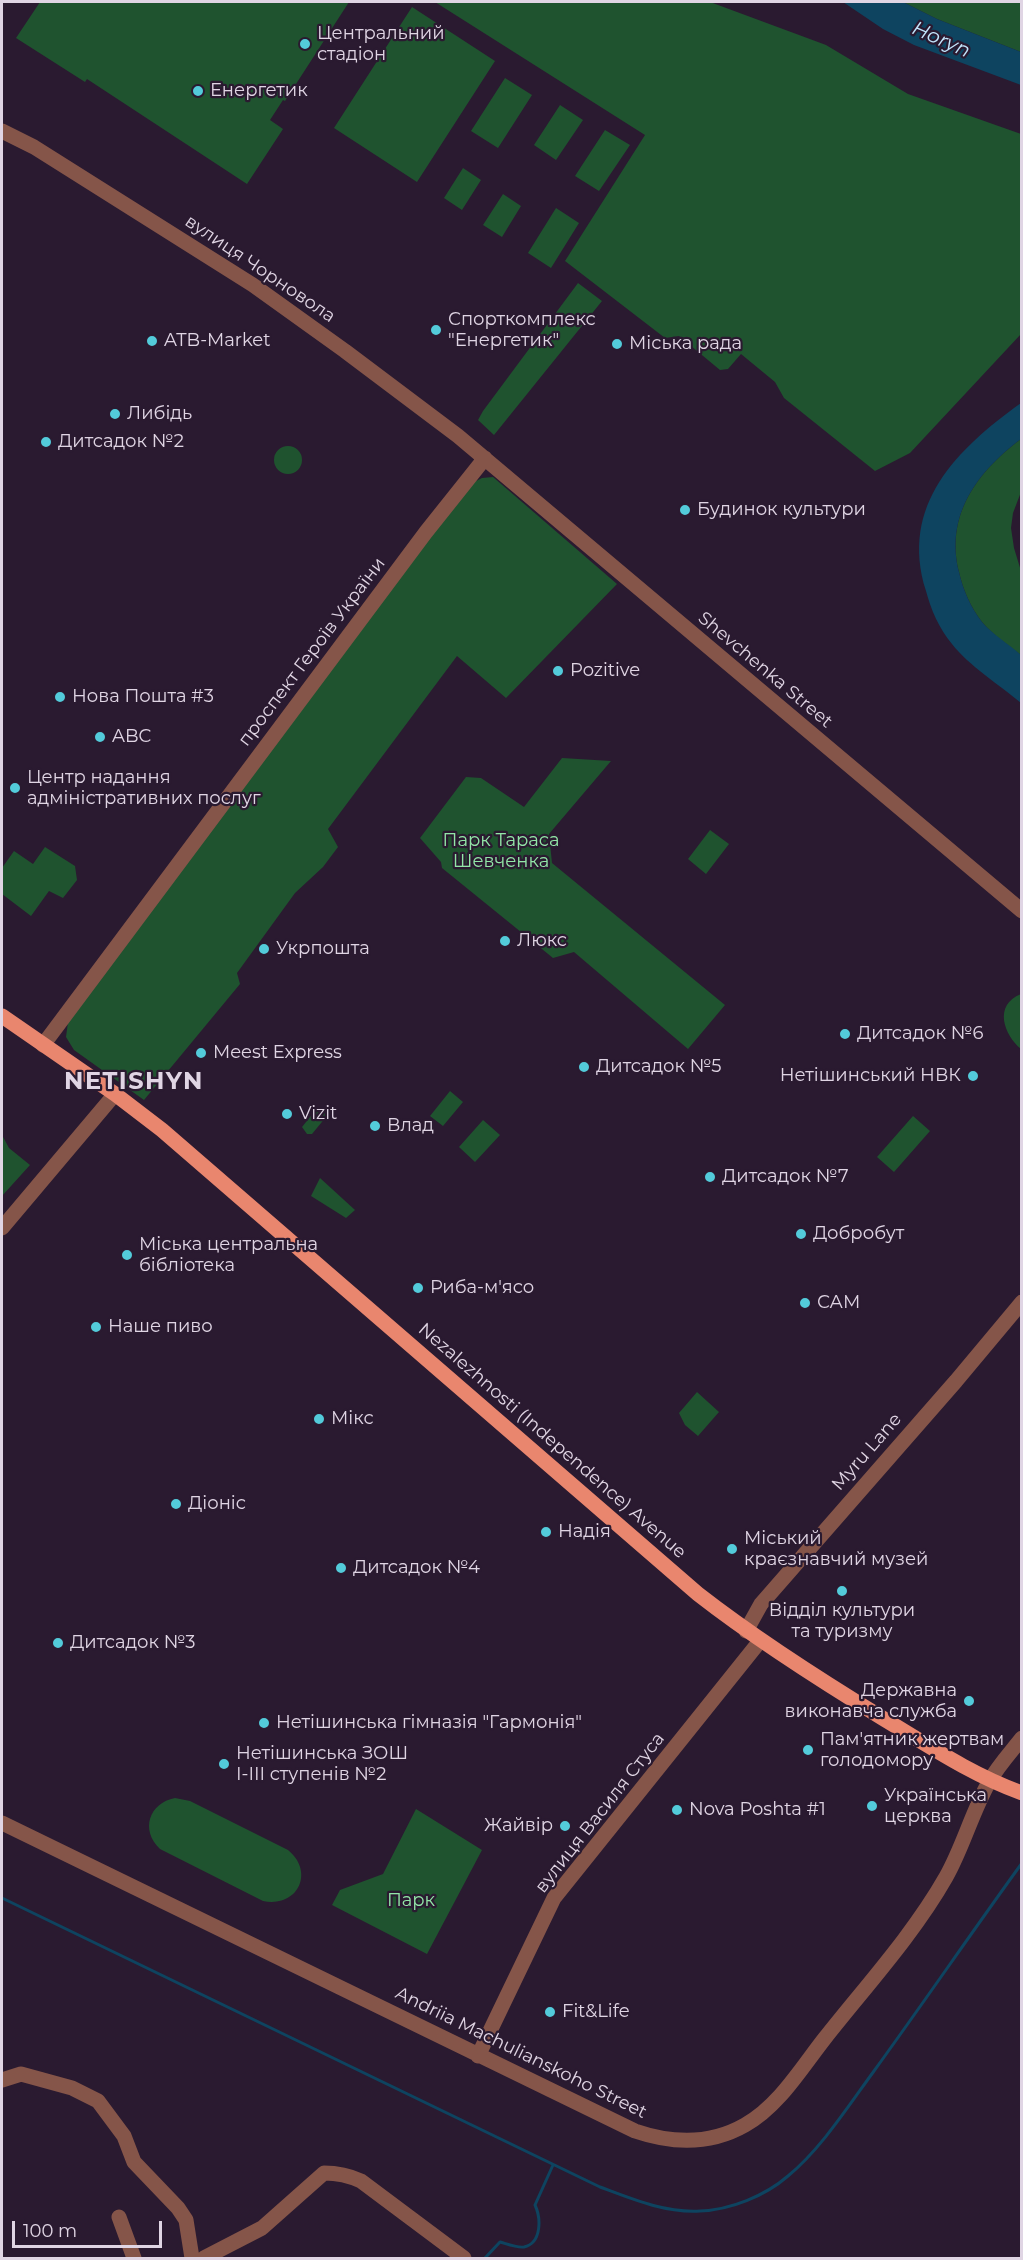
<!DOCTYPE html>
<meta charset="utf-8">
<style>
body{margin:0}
#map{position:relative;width:1023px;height:2260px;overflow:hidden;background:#2a1a30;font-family:Montserrat,sans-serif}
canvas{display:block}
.frame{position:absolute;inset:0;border:3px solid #e0d5e4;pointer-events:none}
.scale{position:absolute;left:12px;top:2221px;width:150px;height:27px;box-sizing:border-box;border:3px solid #e0d5e4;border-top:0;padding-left:8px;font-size:18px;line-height:21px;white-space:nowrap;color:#e0d5e4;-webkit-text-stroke:4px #2a1a30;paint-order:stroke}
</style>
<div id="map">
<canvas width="1023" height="2260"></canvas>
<div class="frame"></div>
<div class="scale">100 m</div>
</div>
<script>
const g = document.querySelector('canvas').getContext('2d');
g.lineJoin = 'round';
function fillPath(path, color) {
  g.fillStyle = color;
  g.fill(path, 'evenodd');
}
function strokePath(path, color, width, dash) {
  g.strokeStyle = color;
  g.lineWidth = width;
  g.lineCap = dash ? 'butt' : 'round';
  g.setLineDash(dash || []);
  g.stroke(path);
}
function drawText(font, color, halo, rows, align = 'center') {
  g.font = font + ' Montserrat,sans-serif';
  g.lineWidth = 4.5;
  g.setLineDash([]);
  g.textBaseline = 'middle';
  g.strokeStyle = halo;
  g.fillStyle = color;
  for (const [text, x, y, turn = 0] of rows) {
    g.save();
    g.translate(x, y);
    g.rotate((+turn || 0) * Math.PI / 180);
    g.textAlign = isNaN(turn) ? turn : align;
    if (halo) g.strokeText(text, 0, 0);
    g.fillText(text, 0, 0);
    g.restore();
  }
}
fillPath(new Path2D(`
 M40 2H349L285 101 283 100 270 120 283 129 247 184 87 79 85 82 16 38Z
 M435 2H710L826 45 908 94 1021 134V334L910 453 875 471 784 398 775 382 741 354 728 369 720 370 679 336 665 338 565 261 645 135Z
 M903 2H1021V52L937 19Z
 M412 7 495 61 417 182 334 128Z
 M505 78 532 95 498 148 471 131Z
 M560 105 583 120 556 160 534 145Z
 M605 130 630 145 599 191 575 176Z
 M463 168 481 180 462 210 444 198Z
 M503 194 521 206 502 237 483 225Z
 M556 208 579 223 551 268 528 253Z
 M578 283 602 301 494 435 478 420 483 411Z
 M1021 439V492L1013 513 1011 528 1014 548 1021 571V655C1008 645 993 635 982 622 971 608 963 590 959 572 945 515 977 472 1021 439Z
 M274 460a14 14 0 1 1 28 0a14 14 0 1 1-28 0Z
 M493 477 617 584 506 698 457 656 328 829 338 847 323 867 295 893 237 973 240 984 144 1100 74 1050 66 1037 68 1022 470 484 482 478Z
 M562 758 611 761 549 834 552 863 725 1005 688 1049 574 952 553 958 442 868 441 862 420 838 466 777 481 778 524 807Z
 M710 830 729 844 706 874 688 859Z
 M45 847 75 866 77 880 63 898 49 891 31 916 2 894V868L14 851 33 864Z
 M1021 994V1049C1004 1035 993 1005 1021 994Z
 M450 1091 463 1102 443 1126 430 1116Z
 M318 1107 324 1109 326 1117 312 1134H307L302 1127Z
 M913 1116 930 1131 894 1172 877 1157Z
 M483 1120 500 1135 475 1162 459 1147Z
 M2 1135 9 1148 30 1165 2 1196Z
 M320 1178 355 1210 346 1218 311 1196Z
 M697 1392 719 1412 698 1436 685 1425 679 1413Z
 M175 1798 190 1801 288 1850C315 1872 298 1908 263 1901L160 1849C140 1830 149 1803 175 1798Z
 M416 1809 482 1850 427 1954 332 1905 340 1890 383 1874Z`), '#1f532f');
fillPath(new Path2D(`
 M843 2H903L937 19 1021 52V85L914 45 883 29Z
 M1021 403V439C977 472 945 515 959 572 963 590 971 608 982 622 993 635 1009 644 1021 655V703C1001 686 968 665 952 644 939 628 931 610 926 591 899 505 957 449 1021 403Z`), '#0e4460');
strokePath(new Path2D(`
 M2 1898 600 2187C632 2199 665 2213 700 2211 730 2210 765 2196 788 2176 821 2149 849 2105 874 2071 924 2002 972 1932 1022 1863
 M485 2258 500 2242C507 2244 517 2248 524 2247 542 2243 541 2218 535 2205L553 2165`), '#0e4460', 3);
strokePath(new Path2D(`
 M2 131 34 147 253 285 345 351 458 436 1022 911
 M43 1045 426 532 485 458
 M2 1228 115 1094
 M746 1631 761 1604 956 1381 1022 1302
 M2 1823 635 2131C673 2144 710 2145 745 2125 779 2106 802 2067 825 2038 866 1986 913 1935 946 1877 963 1847 972 1812 989 1782 998 1766 1011 1752 1022 1738
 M478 2056 554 1898 760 1641
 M2 2080 21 2074 72 2088 98 2101 124 2136 134 2162 178 2208 186 2220 192 2258
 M119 2217 134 2258
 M204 2258 262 2228 324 2173C338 2173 348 2175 361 2181L464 2258`), '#855549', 15);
strokePath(new Path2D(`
 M2 1016 115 1094 162 1130 698 1594C757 1640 820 1680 884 1719 929 1746 972 1775 1022 1793`), '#e9866e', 15);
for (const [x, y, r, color] of [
 [305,44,6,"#53cbda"],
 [198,91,6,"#53cbda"],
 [436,330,6,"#53cbda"],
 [152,341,6,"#53cbda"],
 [617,344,6,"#53cbda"],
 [115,414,6,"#53cbda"],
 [46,442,6,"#53cbda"],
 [685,510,6,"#53cbda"],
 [558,671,6,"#53cbda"],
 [60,697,6,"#53cbda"],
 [100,737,6,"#53cbda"],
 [15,788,6,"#53cbda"],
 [505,941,6,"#53cbda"],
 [264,949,6,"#53cbda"],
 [845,1034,6,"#53cbda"],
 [201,1053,6,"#53cbda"],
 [584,1067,6,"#53cbda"],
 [973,1076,6,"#53cbda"],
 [287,1114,6,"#53cbda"],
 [375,1126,6,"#53cbda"],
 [710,1177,6,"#53cbda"],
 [801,1234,6,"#53cbda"],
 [127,1255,6,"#53cbda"],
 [418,1288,6,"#53cbda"],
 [805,1303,6,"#53cbda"],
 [96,1327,6,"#53cbda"],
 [319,1419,6,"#53cbda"],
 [176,1504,6,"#53cbda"],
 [546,1532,6,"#53cbda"],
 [732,1549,6,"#53cbda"],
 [341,1568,6,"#53cbda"],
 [842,1591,6,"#53cbda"],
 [58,1643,6,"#53cbda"],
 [969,1701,6,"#53cbda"],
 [264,1723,6,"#53cbda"],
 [808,1750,6,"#53cbda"],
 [224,1764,6,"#53cbda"],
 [872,1806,6,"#53cbda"],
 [677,1810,6,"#53cbda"],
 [565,1826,6,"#53cbda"],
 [550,2012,6,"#53cbda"]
]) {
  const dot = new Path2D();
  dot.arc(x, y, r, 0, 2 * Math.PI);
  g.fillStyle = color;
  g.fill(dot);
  strokePath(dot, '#2a1a30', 2);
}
drawText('18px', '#e0d5e4', '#2a1a30', [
 ["Центральний",317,34],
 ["стадіон",317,55],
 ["Енергетик",210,91],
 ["Спорткомплекс",448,320],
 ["\"Енергетик\"",448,341],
 ["ATB-Market",164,341],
 ["Міська рада",629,344],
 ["Либідь",127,414],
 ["Дитсадок №2",58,442],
 ["Будинок культури",697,510],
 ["Pozitive",570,671],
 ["Нова Пошта #3",72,697],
 ["ABC",112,737],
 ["Центр надання",27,778],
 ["адміністративних послуг",27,799],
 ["Люкс",517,941],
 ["Укрпошта",276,949],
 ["Дитсадок №6",857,1034],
 ["Meest Express",213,1053],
 ["Дитсадок №5",596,1067],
 ["Нетішинський НВК",961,1076,"right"],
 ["Vizit",299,1114],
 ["Влад",387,1126],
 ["Дитсадок №7",722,1177],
 ["Добробут",813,1234],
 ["Міська центральна",139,1245],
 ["бібліотека",139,1266],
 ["Риба-м'ясо",430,1288],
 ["САМ",817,1303],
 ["Наше пиво",108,1327],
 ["Мікс",331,1419],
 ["Діоніс",188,1504],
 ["Надія",558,1532],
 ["Міський",744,1539],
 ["краєзнавчий музей",744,1560],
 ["Дитсадок №4",353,1568],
 ["Відділ культури",842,1611,"center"],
 ["та туризму",842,1632,"center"],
 ["Дитсадок №3",70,1643],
 ["Державна",957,1691,"right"],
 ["виконавча служба",957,1712,"right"],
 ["Нетішинська гімназія \"Гармонія\"",276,1723],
 ["Пам'ятник жертвам",820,1740],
 ["голодомору",820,1761],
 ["Нетішинська ЗОШ",236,1754],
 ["І-ІІІ ступенів №2",236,1775],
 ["Українська",884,1796],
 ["церква",884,1817],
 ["Nova Poshta #1",689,1810],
 ["Жайвір",553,1826,"right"],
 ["Fit&Life",562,2012]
], 'left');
drawText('18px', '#e0d5e4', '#2a1a30', [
 ["вулиця Чорновола",260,269,34],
 ["проспект Героїв України",312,652,-53],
 ["Shevchenka Street",765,670,40],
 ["Nezalezhnosti (Independence) Avenue",552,1441,41],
 ["Myru Lane",867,1452,-49],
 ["вулиця Василя Стуса",600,1813,-52],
 ["Andriia Machulianskoho Street",521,2053,26]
]);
drawText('18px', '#92e6a7', '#2a1a30', [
 ["Парк Тараса",501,841],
 ["Шевченка",501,862],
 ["Парк",411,1901]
]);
drawText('italic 20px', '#c2e5fc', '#2a1a30', [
 ["Horyn",941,40,24]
]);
g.letterSpacing = '1.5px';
drawText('bold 24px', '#e0d5e4', '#2a1a30', [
 ["NETISHYN",134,1082]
]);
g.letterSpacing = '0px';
</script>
